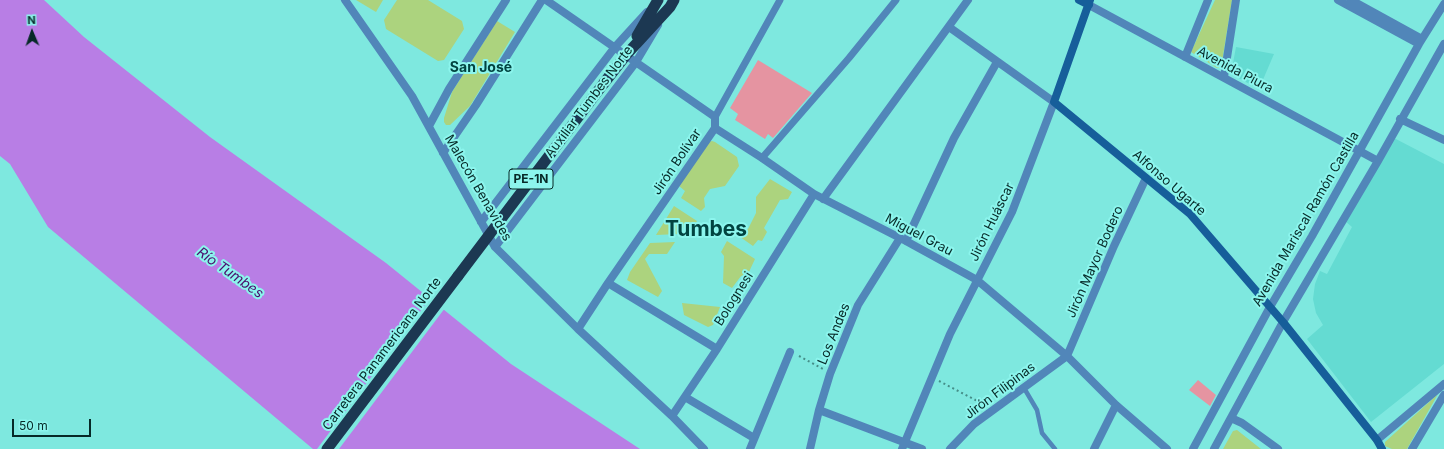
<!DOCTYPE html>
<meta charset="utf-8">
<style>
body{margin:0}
#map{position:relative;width:1444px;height:449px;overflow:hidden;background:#7ee8df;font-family:Inter,sans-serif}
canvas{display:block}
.north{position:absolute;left:12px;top:12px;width:40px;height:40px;-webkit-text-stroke:3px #8cf5ed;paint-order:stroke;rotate:358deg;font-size:11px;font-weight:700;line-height:16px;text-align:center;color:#062927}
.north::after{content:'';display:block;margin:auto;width:14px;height:18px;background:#062927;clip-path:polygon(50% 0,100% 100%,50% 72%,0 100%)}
.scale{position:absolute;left:12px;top:419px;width:79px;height:18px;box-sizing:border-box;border:2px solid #062927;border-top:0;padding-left:5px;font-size:12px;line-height:14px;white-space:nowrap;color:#062927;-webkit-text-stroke:3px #8cf5ed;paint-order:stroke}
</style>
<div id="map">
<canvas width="1444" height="449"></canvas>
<div class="north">N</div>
<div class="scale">50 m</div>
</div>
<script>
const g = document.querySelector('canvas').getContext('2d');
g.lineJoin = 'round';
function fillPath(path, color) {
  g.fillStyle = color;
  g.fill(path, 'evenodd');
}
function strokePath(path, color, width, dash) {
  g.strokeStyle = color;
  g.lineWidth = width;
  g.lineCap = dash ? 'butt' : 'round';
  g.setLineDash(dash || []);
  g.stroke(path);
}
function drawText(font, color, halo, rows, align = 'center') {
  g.font = font + ' Inter,sans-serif';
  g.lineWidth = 4;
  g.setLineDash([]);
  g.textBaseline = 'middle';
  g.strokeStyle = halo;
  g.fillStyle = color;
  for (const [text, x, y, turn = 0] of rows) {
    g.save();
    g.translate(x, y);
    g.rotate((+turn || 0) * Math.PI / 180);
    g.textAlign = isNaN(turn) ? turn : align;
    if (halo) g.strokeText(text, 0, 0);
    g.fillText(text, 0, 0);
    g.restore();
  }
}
fillPath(new Path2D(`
 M1236 47 1274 54 1259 89 1231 74Z
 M1394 138 1444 164V364L1371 422 1307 339 1323 325 1316 313 1313 299 1315 284 1320 271 1327 274 1352 227 1345 221Z`), '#64dbd2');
fillPath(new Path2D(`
 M356 0H383L376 12Z
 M397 0H428L462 21 464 29 444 60 438 61 386 29 384 20Z
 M1215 0H1232L1221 68H1217L1191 52Z
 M497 21 515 32 470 106 450 125H446L444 122V118L452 92Z
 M712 141 715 142 737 157 739 166 725 186 710 189 704 198 705 207 701 211 681 198 685 191 679 186 708 142Z
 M770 179 792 192 788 199 780 200 764 228 767 232 762 241 758 240 753 246 733 232 738 225 748 229 756 213V197Z
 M674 206 697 221 693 227 683 228 679 234 656 235Z
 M727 241 755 259 748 274 741 276 732 288 723 283 724 256 721 252Z
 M675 242 667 254H649L645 259 662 291 658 297 627 280 630 272 650 243Z
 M682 303 720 307 713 325 708 327 684 315Z
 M1438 394 1407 449H1392L1385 446V442Z
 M1237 430 1261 449H1223L1233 431Z`), '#acd37e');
fillPath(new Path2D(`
 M0 0H44L84 37 210 137 386 263 511 364 640 449H313L48 227 10 164 0 156Z`), '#b87ee5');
fillPath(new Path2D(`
 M431 297 445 308 339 449H317Z`), '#7ee8df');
fillPath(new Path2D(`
 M758 60 812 93 773 138 768 134 765 139 735 120 738 114 730 108Z
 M1198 380 1216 395 1210 406 1189 390Z`), '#e594a1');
strokePath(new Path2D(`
 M799 356 823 369
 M939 381 985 405`), '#458e88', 2, [2, 3]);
strokePath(new Path2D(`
 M1024 388 1037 410 1042 433 1055 449`), '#5186b9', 4.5);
strokePath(new Path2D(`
 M715 117 780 0
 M762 158 849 58 896 0`), '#5186b9', 7);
strokePath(new Path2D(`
 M345 0 412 96 495 247 578 329 672 416 704 449
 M546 0 715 117V128L608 283 578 329
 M1338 0 1419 44
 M1351 0 1422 39
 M1089 5 1378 161
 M1185 57 1208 0
 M1224 77 1236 0
 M1400 119 1444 140
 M429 126 449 89 506 0
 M715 128 762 158 814 194 906 241 977 280 1067 356 1116 405 1167 449
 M443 153 476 105 542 0
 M823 199 968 0
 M481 222 615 47 647 12
 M906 241 954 138 997 62
 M495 247 636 62 658 25
 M608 283 717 349
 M685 397 754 438
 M819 410 922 449
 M672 416 717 349 814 194
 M1231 418 1242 423 1278 449
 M1377 440 1444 384
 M750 449 790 352
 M810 449 819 410 830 374 858 305 900 238
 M902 449 950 334 1012 212 1054 102 949 27
 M950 449 974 424 1067 356 1114 246 1146 178
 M1094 449 1116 405
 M1193 449 1270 307 1312 236 1419 44 1444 4
 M1214 449 1283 322 1378 161 1444 44
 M1412 449 1444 395`), '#5186b9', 8);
strokePath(new Path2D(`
 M1079 0 1089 5
 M1090 0 1054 102 1190 214 1283 322 1377 440 1382 449`), '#165e9a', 8);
strokePath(new Path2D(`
 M637 36 658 0
 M604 83 626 55 670 7 674 0
 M327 449 458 276`), '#1c3852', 11);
strokePath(new Path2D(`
 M458 276 604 83`), '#1c3852', 11);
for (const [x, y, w] of [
 [531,179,44]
]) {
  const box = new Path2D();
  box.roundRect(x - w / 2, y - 10, w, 20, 3);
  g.fillStyle = '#8cf5ed';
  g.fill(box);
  strokePath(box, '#062927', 1);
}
drawText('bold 12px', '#062927', null, [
 ["PE-1N",531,179]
]);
drawText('13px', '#062927', '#8cf5ed', [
 ["Avenida Piura",1235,70,28],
 ["Auxiliar Tumbes Norte",589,102,-53],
 ["Jirón Bolívar",677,162,-56],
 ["Alfonso Ugarte",1169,183,41],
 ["Malecón Benavides",478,188,60],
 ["Avenida Mariscal Ramón Castilla",1306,219,-60],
 ["Jirón Huáscar",992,222,-64],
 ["Miguel Grau",919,235,28],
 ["Jirón Mayor Bodero",1095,262,-66],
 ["Bolognesi",734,299,-58],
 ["Los Andes",834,334,-68],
 ["Carretera Panamericana Norte",382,354,-53],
 ["Jirón Filipinas",1000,391,-37]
]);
drawText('bold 14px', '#014340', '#8cf5ed', [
 ["San José",481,68]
]);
drawText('italic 14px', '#4b0f6d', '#8cf5ed', [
 ["Río Tumbes",230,273,35]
]);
drawText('bold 21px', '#014340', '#8cf5ed', [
 ["Tumbes",706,230]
]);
</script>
